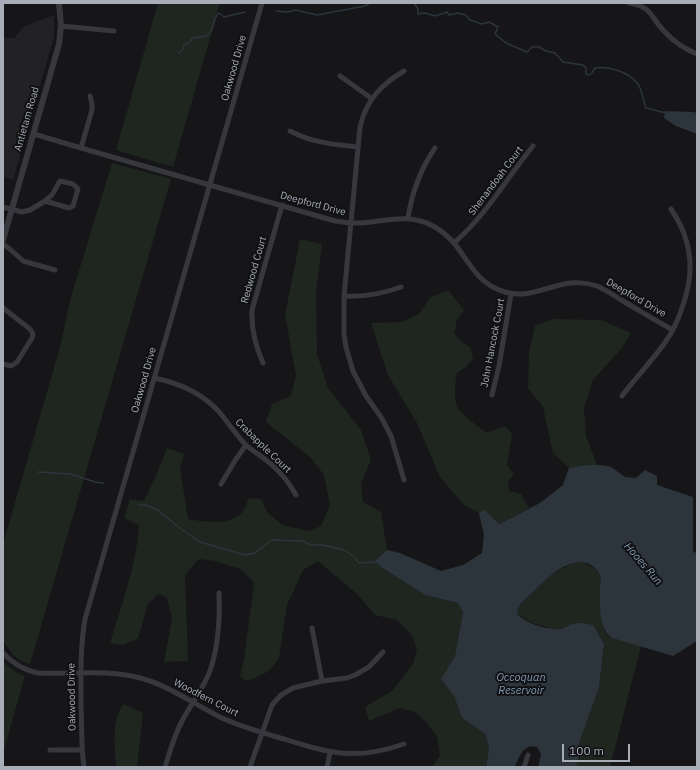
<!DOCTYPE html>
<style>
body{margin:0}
#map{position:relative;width:700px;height:770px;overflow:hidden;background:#161618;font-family:"IBM Plex Sans",sans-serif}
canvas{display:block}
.frame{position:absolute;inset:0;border:4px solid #a8adb8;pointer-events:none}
.scale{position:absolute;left:562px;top:744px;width:68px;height:18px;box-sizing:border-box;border:2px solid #a8adb8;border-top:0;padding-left:5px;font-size:12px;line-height:14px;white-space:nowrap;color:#a8adb8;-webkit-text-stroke:3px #111113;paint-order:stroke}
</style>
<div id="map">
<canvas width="700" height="770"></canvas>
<div class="frame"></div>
<div class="scale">100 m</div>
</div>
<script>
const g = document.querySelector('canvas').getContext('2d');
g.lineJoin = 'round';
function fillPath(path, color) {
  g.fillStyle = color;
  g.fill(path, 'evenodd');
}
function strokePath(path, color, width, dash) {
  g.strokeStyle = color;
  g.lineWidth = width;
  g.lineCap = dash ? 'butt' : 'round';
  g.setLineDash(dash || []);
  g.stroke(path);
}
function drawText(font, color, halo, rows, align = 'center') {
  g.font = font + ' "IBM Plex Sans",sans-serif';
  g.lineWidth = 4;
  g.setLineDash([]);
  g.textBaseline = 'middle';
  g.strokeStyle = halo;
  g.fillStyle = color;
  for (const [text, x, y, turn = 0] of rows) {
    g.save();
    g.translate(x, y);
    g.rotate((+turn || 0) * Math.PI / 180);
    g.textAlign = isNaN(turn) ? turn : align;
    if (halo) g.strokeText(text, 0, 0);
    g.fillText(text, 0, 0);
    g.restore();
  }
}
fillPath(new Path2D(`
 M54 15V37L13 180 3 177V38H14L25 26Z`), '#222225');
fillPath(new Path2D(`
 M158 3H220L173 167 116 150Z
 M112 163 171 179 30 664 20 660 14 656 3 641V544L60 347 71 297Z
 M300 239 322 244 316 291 317 354 328 388 361 430 371 460 361 483 363 502 381 512 387 550 375 561 381 567 425 595 458 603 463 612 455 656 441 679 454 696 462 718 485 734 489 748 486 767H432L440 756 437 737 426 722 415 712 400 708 369 721 365 707 392 691 413 664 417 649 412 635 397 620 375 615 357 594 318 561 303 570 287 605 279 658 269 671 255 678 245 681 240 675 244 661 254 582 240 569 215 561 199 559 185 575 188 661 164 662 172 618 167 598 158 594 148 604 138 638 124 645 110 643C121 607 137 563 139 525L124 518 130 499 144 501 156 476 167 448 184 454 180 468 188 519C206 522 230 527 244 510 246 506 247 502 249 498L261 499 267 512 282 525 309 531 321 526 330 505 324 475 311 458 266 422 272 404 291 396 296 375 285 315Z
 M448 290 464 310 457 320 454 333 461 341 471 348 473 359 466 367 457 373C455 382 453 400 458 408 465 418 478 426 487 433L505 426 512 434 507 465 514 474 508 481 509 491 521 494 529 508 499 524 485 511 479 513 464 505 440 477 417 423 388 375 371 323 402 322 419 314 430 298Z
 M553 319 601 320 631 333 622 348 593 380 584 408 586 436 597 465 569 468 553 453 543 407 528 388 529 353 535 326Z
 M581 562 595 568 600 575V604L604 629 607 635 612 638 641 646 610 767H576L579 756 578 746 599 688 604 644 594 626 566 627 558 629 550 628 532 623 517 614V609L525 598 549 576 570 564Z
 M3 662 16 672 25 676 3 753Z
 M124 704 143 713 137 767H116C115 749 111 717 124 704Z`), '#1e261f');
fillPath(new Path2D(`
 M665 111 693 112 697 113V134L676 126 664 118Z
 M588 465H600L611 467 625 477 636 478 645 470 657 476V485L693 497V552L697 553V641L673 656 612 638C598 629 600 602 600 587 600 583 601 578 600 575 599 573 596 569 594 567 573 552 548 577 534 591 527 598 517 604 517 614 526 623 544 629 557 629 563 629 567 626 572 624 580 622 587 623 594 626L604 644 599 688 578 746 579 756 576 767H538L541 754 537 747C524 743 519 757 515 767H486L489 748 485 734 462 718 454 696 441 679 455 656 463 612 458 603 425 595 381 567 375 561 387 550 400 553 441 571 463 565 482 553 484 535 479 513 485 510 499 524 540 503 563 485 569 468Z`), '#2c353c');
strokePath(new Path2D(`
 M406 3H413
 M414 3 418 9V14L425 13 435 16 447 12 449 15 458 13 466 15 470 20 482 24 489 22 498 27 495 34 506 43 527 52 532 47H539L546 51 555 53 563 62 583 65 586 68V74L589 75 592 73 595 68C609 66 629 72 638 84 641 87 644 103 646 108L666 113
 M276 11 287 12 296 10 317 15 365 6 370 3
 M179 53 183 49 184 45 190 42 192 38C196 37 202 37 206 36 215 32 212 19 219 13L224 17 245 12
 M38 472 71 474 95 482 103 483
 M138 505H145L156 509 181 529 200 542 245 555 255 553 272 540 302 541 311 545H323L344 550 353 556 359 563 377 562`), '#2c353c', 1.5);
strokePath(new Path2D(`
 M629 3C654 7 650 18 666 33 675 43 685 49 697 54
 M61 26 114 31
 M340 76 371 98
 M290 131C313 143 332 144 357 147
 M34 134 81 148 335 221C347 223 359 224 371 222 393 219 413 215 433 226 467 244 467 281 505 292 529 299 547 286 570 283 579 282 588 283 597 286 606 290 615 296 623 301 640 311 656 321 673 330
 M81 148 92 110V104L90 96
 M60 181 73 184 78 189 73 206 69 208 45 201 52 195Z
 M3 207 22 212 30 210 45 201
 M408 218C412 192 420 170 435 148
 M455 242C487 214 506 179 533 146
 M3 244 11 250 23 261 55 270
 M344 296C365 297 382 294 401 287
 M3 308 30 329 33 334 32 338 17 362 11 366 3 364
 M263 363C255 345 251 329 252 310L282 205
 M154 378C179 383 204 394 221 414 229 424 236 435 246 445 255 453 265 458 273 466 282 474 290 484 296 495
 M492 395 499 366 511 294
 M622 396C636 377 653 360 666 341 673 331 678 320 682 308 695 272 693 241 671 209
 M404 480 391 436 381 417 366 396 353 371 346 347 344 335V296L360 127C366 100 382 84 404 71
 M221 484 236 459 246 445
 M312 628 322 681
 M3 653C13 664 23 670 38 673 75 675 111 668 147 680 173 688 195 705 220 717 238 726 258 731 277 737 327 752 352 762 404 744
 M50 750H82
 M84 767C81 747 82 726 81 705 81 676 80 648 85 619L262 3
 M165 767C170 751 174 736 182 721 191 704 203 689 210 671 219 645 220 619 219 593
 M250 767 272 705 281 695 293 688 301 686 322 681 347 678 355 675 369 667 383 652
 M327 767 330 753
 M524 767 528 755`), '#37383d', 5);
strokePath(new Path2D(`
 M3 240 59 44 61 26 59 3`), '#37383d', 6);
drawText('10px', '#a8adb8', '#111113', [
 ["Oakwood Drive",234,68,-74],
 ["Antietam Road",27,119,-74],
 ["Shenandoah Court",496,181,-53],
 ["Deepford Drive",313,204,15],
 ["Redwood Court",254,270,-74],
 ["Deepford Drive",636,298,30],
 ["John Hancock Court",493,343,-79],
 ["Oakwood Drive",144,380,-74],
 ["Crabapple Court",263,446,44],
 ["Oakwood Drive",72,697,-91],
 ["Woodfern Court",206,698,27]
]);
drawText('italic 11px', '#7f9bb3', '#111113', [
 ["Hooes Run",643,564,49],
 ["Occoquan",521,678],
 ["Reservoir",521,691]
]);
</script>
